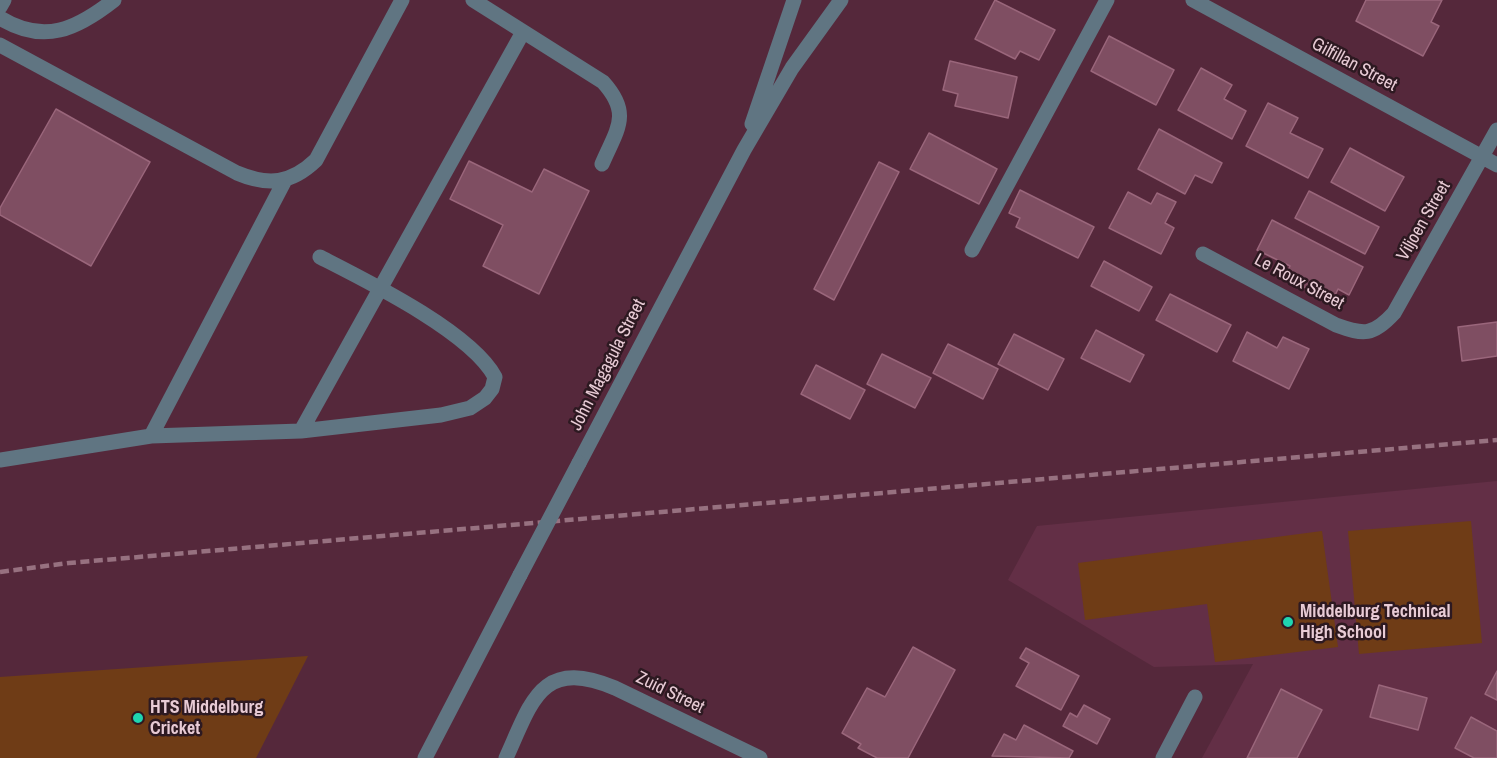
<!DOCTYPE html>
<style>
body{margin:0}
canvas{display:block;background:#55283b}
</style>
<canvas width="1497" height="758"></canvas>
<script>
const g = document.querySelector('canvas').getContext('2d');
g.lineJoin = 'round';
function fillPath(path, color) {
  g.fillStyle = color;
  g.fill(path, 'evenodd');
}
function strokePath(path, color, width, dash) {
  g.strokeStyle = color;
  g.lineWidth = width;
  g.lineCap = dash ? 'butt' : 'round';
  g.setLineDash(dash || []);
  g.stroke(path);
}
function drawText(font, color, halo, rows, align = 'center') {
  g.font = font + ' "Archivo Narrow",sans-serif';
  g.lineWidth = 5;
  g.setLineDash([]);
  g.textBaseline = 'middle';
  g.strokeStyle = halo;
  g.fillStyle = color;
  for (const [text, x, y, turn = 0] of rows) {
    g.save();
    g.translate(x, y);
    g.rotate((+turn || 0) * Math.PI / 180);
    g.textAlign = isNaN(turn) ? turn : align;
    if (halo) g.strokeText(text, 0, 0);
    g.fillText(text, 0, 0);
    g.restore();
  }
}
fillPath(new Path2D(`
 M1497 481V758H1202L1253 664 1154 667 1008 580 1037 526Z`), '#632f46');
fillPath(new Path2D(`
 M1471 521 1482 643 1359 654 1348 531Z
 M1322 531 1338 647 1215 662 1207 604 1085 620 1078 563Z
 M308 656 256 758H0V677Z`), '#6f3c16');
const building = new Path2D(`
 M995 0 1055 30 1039 60 1020 51 1015 59 975 39Z
 M1366 0H1442L1431 22 1439 26 1423 56 1356 21Z
 M1109 36 1174 70 1156 105 1091 71Z
 M950 61 1017 77 1008 118 955 106 958 94 943 90Z
 M1201 68 1232 85 1224 99 1246 111 1232 139 1178 110Z
 M1268 103 1298 118 1290 133 1323 149 1308 178 1246 146Z
 M56 109 150 162 91 266 0 215V208Z
 M1159 129 1222 163 1212 183 1195 175 1185 194 1138 169Z
 M929 133 997 169 979 204 910 169Z
 M1350 148 1404 177 1385 211 1331 182Z
 M469 161 532 192 544 169 589 191 539 294 483 266 503 225 450 199Z
 M879 162 899 172 834 300 814 289Z
 M1020 190 1094 227 1078 258 1016 227 1020 218 1009 213Z
 M1309 191 1379 227 1365 254 1295 218Z
 M1128 192 1151 204 1157 193 1176 202 1165 223 1174 228 1161 254 1109 228Z
 M1272 220 1363 267 1349 295 1338 289 1332 302 1285 277 1290 266 1257 250Z
 M1104 261 1152 287 1139 311 1091 286Z
 M1170 294 1231 325 1217 352 1156 320Z
 M1497 322V356L1462 361 1458 327Z
 M1096 330 1144 355 1130 382 1081 358Z
 M1247 332 1277 348 1283 337 1309 349 1289 389 1233 361Z
 M1014 334 1064 359 1048 390 998 364Z
 M948 344 998 369 983 399 933 373Z
 M882 354 931 378 915 408 867 384Z
 M816 365 865 390 850 419 801 394Z
 M913 647 955 670 908 758H877L858 748 861 744 842 733 867 688 885 697Z
 M1026 648 1079 676 1061 710 1016 686 1029 663 1020 658Z
 M1497 671V700L1485 694Z
 M1379 685 1427 698 1418 730 1370 717Z
 M1281 689 1322 710 1297 758H1247Z
 M1084 705 1110 719 1097 744 1063 726 1070 713 1077 717Z
 M1471 717 1497 731V758H1474L1455 748Z
 M1024 725 1073 751 1069 758 992 756 1004 734 1016 740Z`);
fillPath(building, '#7f4e62');
strokePath(building, '#9a667b', 1.5);
strokePath(new Path2D(`
 M473 0 603 82C632 114 617 129 602 164
 M1193 0 1497 165
 M0 7 4 0
 M0 18C44 45 77 29 114 0
 M0 45 237 173C268 186 291 184 316 160L402 0
 M752 124 794 0
 M972 250 1107 0
 M1203 254 1336 325C1364 335 1373 336 1394 313L1497 130
 M301 431 523 32
 M151 436 285 180
 M0 460 151 436 301 431 441 415 470 408 485 398 492 389 495 377C471 332 367 281 320 257
 M579 463 744 150 792 68 841 0
 M425 758 520 575
 M506 758C532 701 541 657 615 688L760 758
 M1163 758 1195 697`), '#607582', 15);
strokePath(new Path2D(`
 M0 572 69 563 1497 440`), '#977180', 4.5, [9, 4.5]);
strokePath(new Path2D(`
 M520 575 579 463`), '#607582', 15);
for (const [x, y, r, color] of [
 [1288,622,6,"#1fd5b0"],
 [138,718,6,"#1fd5b0"]
]) {
  const dot = new Path2D();
  dot.arc(x, y, r, 0, 2 * Math.PI);
  g.fillStyle = color;
  g.fill(dot);
  strokePath(dot, '#2d1921', 2);
}
drawText('18px', '#e8cbd5', '#2d1921', [
 ["Gilfillan Street",1354,65,28],
 ["Viljoen Street",1424,221,-60],
 ["Le Roux Street",1299,282,28],
 ["John Magagula Street",608,365,-63],
 ["Zuid Street",670,693,26]
]);
drawText('bold 18px', '#e8cbd5', '#2d1921', [
 ["Middelburg Technical",1300,612],
 ["High School",1300,633],
 ["HTS Middelburg",150,708],
 ["Cricket",150,729]
], 'left');
</script>
